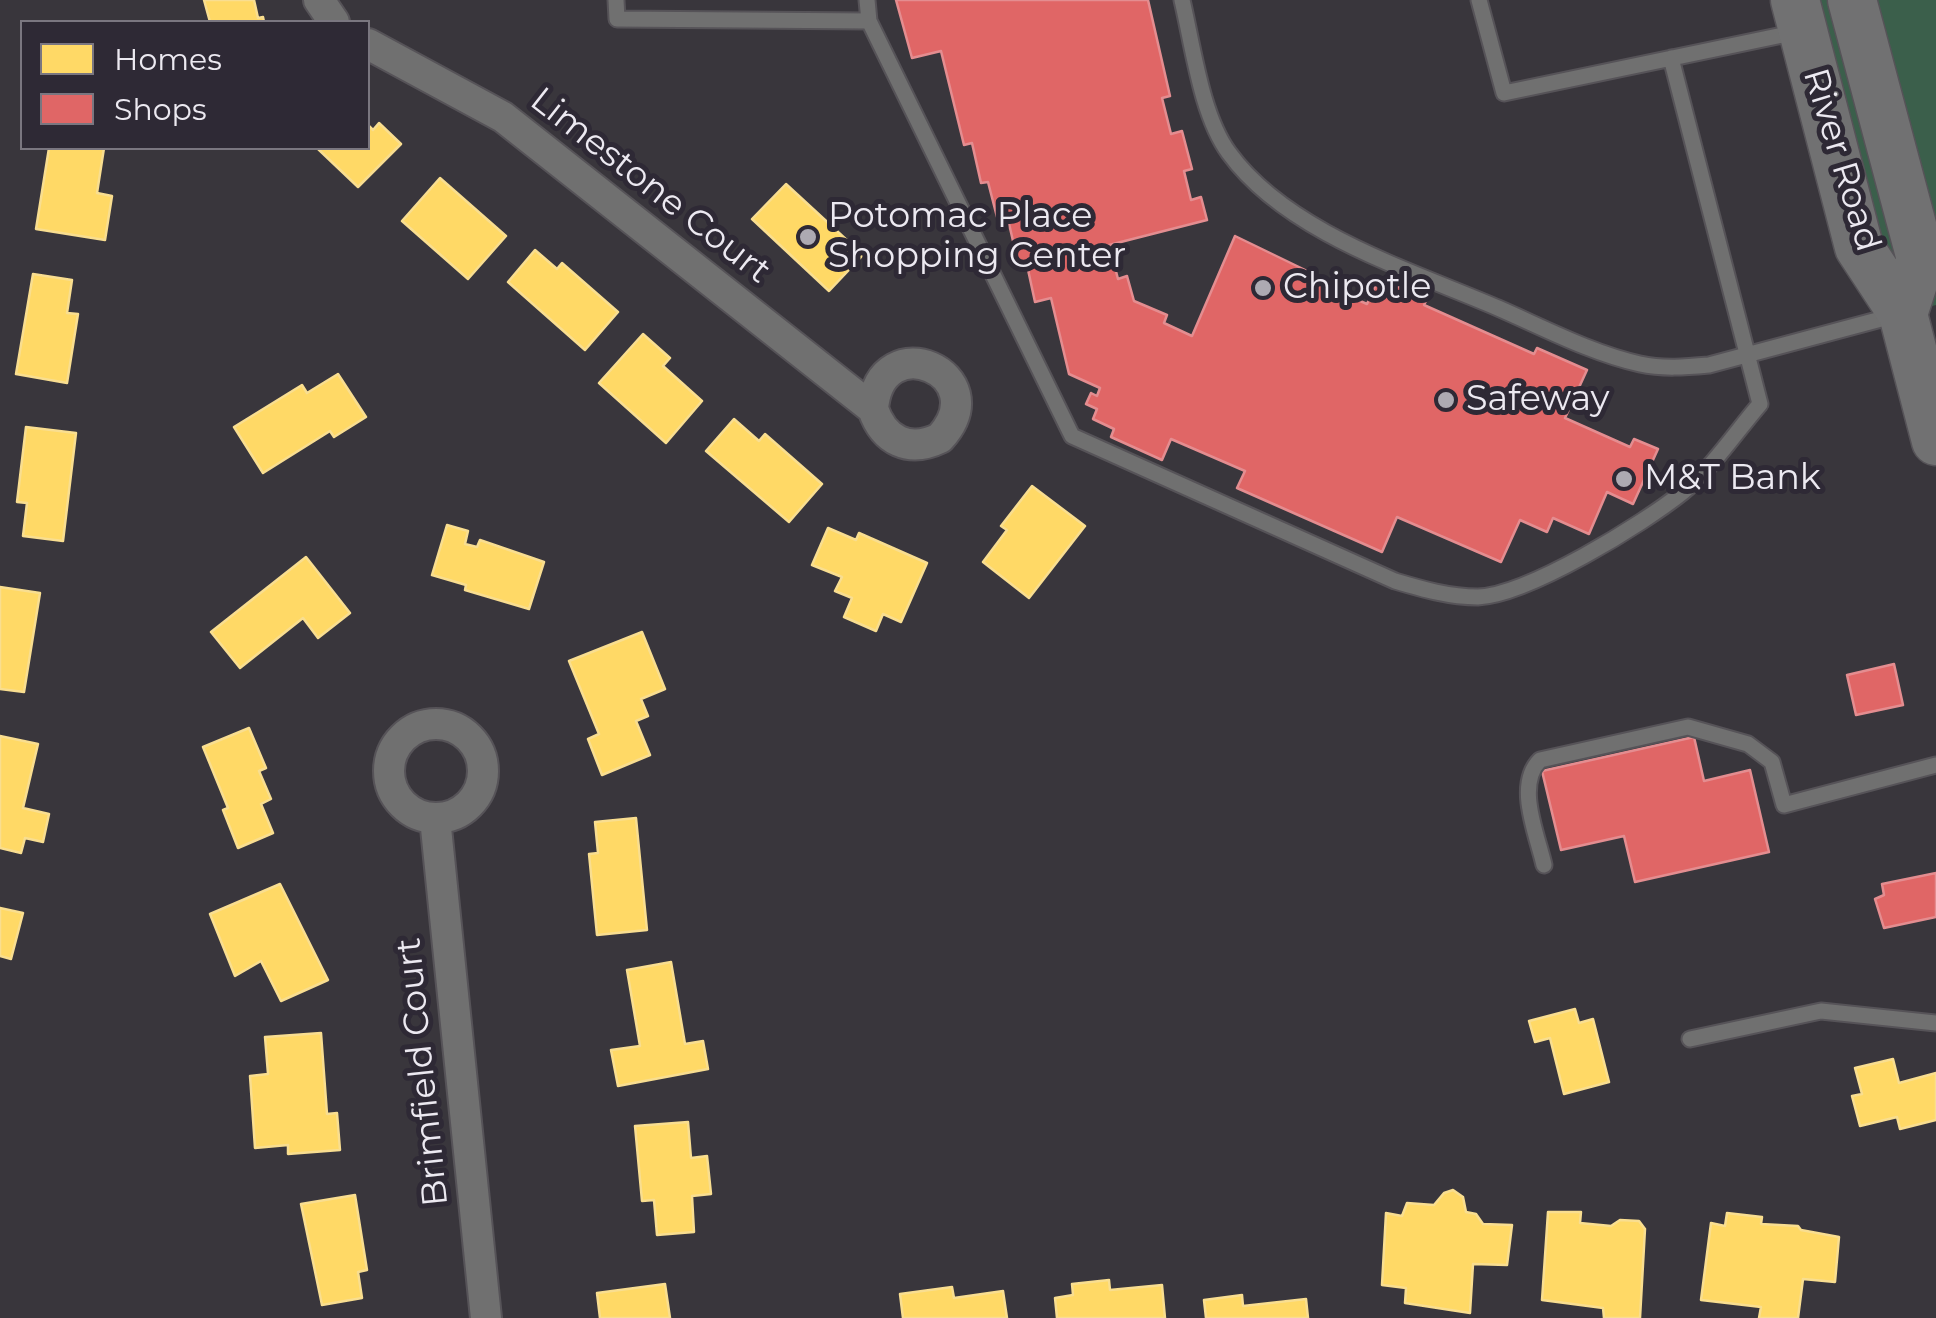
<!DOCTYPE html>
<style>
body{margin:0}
#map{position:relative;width:1936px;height:1318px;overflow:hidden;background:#39363c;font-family:Montserrat,sans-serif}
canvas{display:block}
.legend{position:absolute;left:20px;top:20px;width:350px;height:130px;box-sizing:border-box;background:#2e2935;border:2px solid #7a7680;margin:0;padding:12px 18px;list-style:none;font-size:30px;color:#ece9f1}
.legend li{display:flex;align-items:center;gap:20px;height:50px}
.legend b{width:50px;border:2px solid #7a7680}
</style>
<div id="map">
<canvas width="1936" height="1318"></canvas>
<ul class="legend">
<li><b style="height:28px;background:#ffd966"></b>Homes</li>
<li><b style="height:28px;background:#e06666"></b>Shops</li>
</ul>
</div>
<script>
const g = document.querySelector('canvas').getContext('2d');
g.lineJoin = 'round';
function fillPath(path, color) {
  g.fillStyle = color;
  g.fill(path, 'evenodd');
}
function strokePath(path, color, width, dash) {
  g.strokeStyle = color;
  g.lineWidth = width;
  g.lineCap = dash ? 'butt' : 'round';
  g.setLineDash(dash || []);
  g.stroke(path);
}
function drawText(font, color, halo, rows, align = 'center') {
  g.font = font + ' Montserrat,sans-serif';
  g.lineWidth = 10;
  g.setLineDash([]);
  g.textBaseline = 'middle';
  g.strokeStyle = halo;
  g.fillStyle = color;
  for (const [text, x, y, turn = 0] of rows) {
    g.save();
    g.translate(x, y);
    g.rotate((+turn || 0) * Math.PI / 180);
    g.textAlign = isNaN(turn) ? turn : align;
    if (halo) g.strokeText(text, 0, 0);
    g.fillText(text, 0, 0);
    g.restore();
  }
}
fillPath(new Path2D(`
 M1811 0H1936V305L1903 314Z`), '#3b5f4b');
const homes = new Path2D(`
 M204 0H254L258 18 263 17 264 22H210Z
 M379 123 401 144 358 187 317 148H368V125L373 130Z
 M49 148H104L97 193 112 196 105 240 36 229Z
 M440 178 506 236 468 279 402 221Z
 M786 184 863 255 829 291 752 219Z
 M535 250 557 269 562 263 618 312 585 350 508 282Z
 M33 274 72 280 67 313 78 314 67 383 16 374Z
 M643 334 670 358 663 366 702 401 666 443 599 383Z
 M338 374 366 417 334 437 330 431 263 473 234 427 302 385 307 393Z
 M734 419 759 441 765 434 822 484 789 522 706 451Z
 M26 427 76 433 63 541 23 536 27 503 17 502Z
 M1032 486 1085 526 1029 598 983 562 1007 530 1001 526Z
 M447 525 468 531 465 544 477 547 480 540 544 562 529 609 465 590 466 585 432 575Z
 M828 528 856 540 859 533 927 563 901 622 883 614 876 631 844 617 852 598 835 591 842 577 812 565Z
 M306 557 350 613 318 638 303 618 240 668 211 632Z
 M0 587 40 593 24 692 0 689Z
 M642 632 665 689 641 699 648 716 636 721 650 755 602 775 588 739 599 734 569 661Z
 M249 728 266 768 259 771 271 799 261 804 273 833 238 848 223 810 228 808 203 747Z
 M0 736 38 744 23 808 49 814 43 842 25 838 21 853 0 848Z
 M636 818 647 930 597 935 589 854 598 853 595 822Z
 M280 884 328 980 281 1001 261 961 235 976 210 914Z
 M0 908 23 913 11 959 0 956Z
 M671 962 685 1044 703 1041 708 1069 618 1086 611 1050 640 1046 627 970Z
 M1575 1009 1579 1023 1593 1019 1609 1082 1564 1094 1550 1038 1535 1042 1529 1021Z
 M321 1033 327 1114 337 1113 340 1150 288 1154V1145L255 1148 250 1076 268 1074 265 1037Z
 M1893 1059 1899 1083 1936 1073V1120L1900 1129 1897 1117 1860 1126 1852 1096 1862 1094 1855 1068Z
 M688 1122 691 1158 707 1156 711 1194 692 1196 694 1232 657 1235 654 1200 642 1201 635 1126Z
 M1453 1190 1463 1197 1466 1212 1476 1214 1483 1224 1512 1225 1507 1265 1473 1264 1470 1313 1405 1303 1406 1288 1382 1285 1386 1213 1402 1216 1407 1203 1434 1205 1444 1193Z
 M355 1195 367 1270 358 1272 362 1298 322 1305 301 1204Z
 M1548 1212H1581L1580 1223 1611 1226 1620 1220 1639 1221 1645 1229 1640 1318H1604L1603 1308 1542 1300Z
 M1727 1213 1762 1217 1761 1224 1798 1226 1801 1230 1839 1237 1835 1282 1803 1279 1798 1318H1759L1761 1307 1701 1300 1711 1223 1725 1226Z
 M1109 1280 1110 1290 1162 1285 1165 1318H1057L1055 1298 1073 1295 1072 1284Z
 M665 1284 670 1318H600L597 1293Z
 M952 1287 954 1298 1003 1291 1007 1318H903L900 1294Z
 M1242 1295 1243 1306 1306 1299 1308 1318H1206L1204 1300Z`);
fillPath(homes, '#ffd966');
strokePath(homes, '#f9de90', 2.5);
const shops = new Path2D(`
 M896 0H1148L1170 96 1162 98 1171 134 1182 131 1192 169 1184 171 1191 200 1201 197 1207 220 1109 245 1118 279 1127 276 1134 301 1167 315 1164 323 1192 336 1235 236 1332 283 1331 285 1343 290 1342 293 1367 304 1379 278 1427 299 1424 305 1534 354 1537 348 1587 370 1565 418 1630 447 1634 439 1658 449 1633 504 1607 492 1589 534 1553 518 1547 532 1520 520 1501 562 1397 517 1382 552 1237 488 1245 471 1171 439 1162 460 1111 437 1114 429 1093 419 1097 409 1086 404 1091 393 1097 396 1100 388 1069 374 1051 298 1035 302 1027 265 1019 267 1007 215 997 217 988 182 981 183 972 143 964 145 941 51 912 58Z
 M1894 664 1903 705 1856 715 1847 675Z
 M1694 737 1704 781 1750 770 1769 852 1635 882 1624 836 1561 850 1542 771Z
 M1936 873V917L1884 928 1875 899 1884 895 1882 884Z`);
fillPath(shops, '#e06666');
strokePath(shops, '#e48d90', 2.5);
const service = new Path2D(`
 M616 0 617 19 869 21
 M867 0 869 21 1072 436 1395 581C1422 589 1449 597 1478 597 1528 595 1643 524 1683 492 1712 468 1736 432 1760 404L1671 58
 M1182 0C1193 46 1201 115 1229 153 1287 233 1410 270 1498 308 1544 328 1591 353 1640 364 1663 369 1686 367 1709 365L1896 315
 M1479 0 1504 93 1797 32
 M1544 865C1537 834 1515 785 1540 760L1688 727 1748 744 1772 762 1784 805 1936 765
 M1690 1039 1821 1011 1936 1023`);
const minor = new Path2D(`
 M319 0 334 22
 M368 44 503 117 873 409C884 441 909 453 940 438 998 374 880 323 873 409
 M389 771a47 47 0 1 1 94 0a47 47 0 1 1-94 0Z
 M435 818 486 1318`);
const primary = new Path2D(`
 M1795 0 1859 247 1903 314 1936 441
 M1852 0 1921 259 1903 314`);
strokePath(service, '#565358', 19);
strokePath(minor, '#565358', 34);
strokePath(primary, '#565358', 51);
strokePath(service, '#707070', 15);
strokePath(minor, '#707070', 30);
strokePath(primary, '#717172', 48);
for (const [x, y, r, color] of [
 [808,237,10,"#adaab2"],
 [1263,288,10,"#adaab2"],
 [1446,400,10,"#adaab2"],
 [1624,479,10,"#adaab2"]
]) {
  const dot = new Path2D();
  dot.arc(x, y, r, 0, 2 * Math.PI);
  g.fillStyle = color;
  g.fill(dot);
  strokePath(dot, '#2e2935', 4);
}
drawText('35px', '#ece9f1', '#2e2935', [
 ["River Road",1841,160,73],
 ["Limestone Court",650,186,38],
 ["Brimfield Court",423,1072,-96]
]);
drawText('35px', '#ece9f1', '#2e2935', [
 ["Potomac Place",828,217],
 ["Shopping Center",828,257],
 ["Chipotle",1283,288],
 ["Safeway",1466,400],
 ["M&T Bank",1644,479]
], 'left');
</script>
